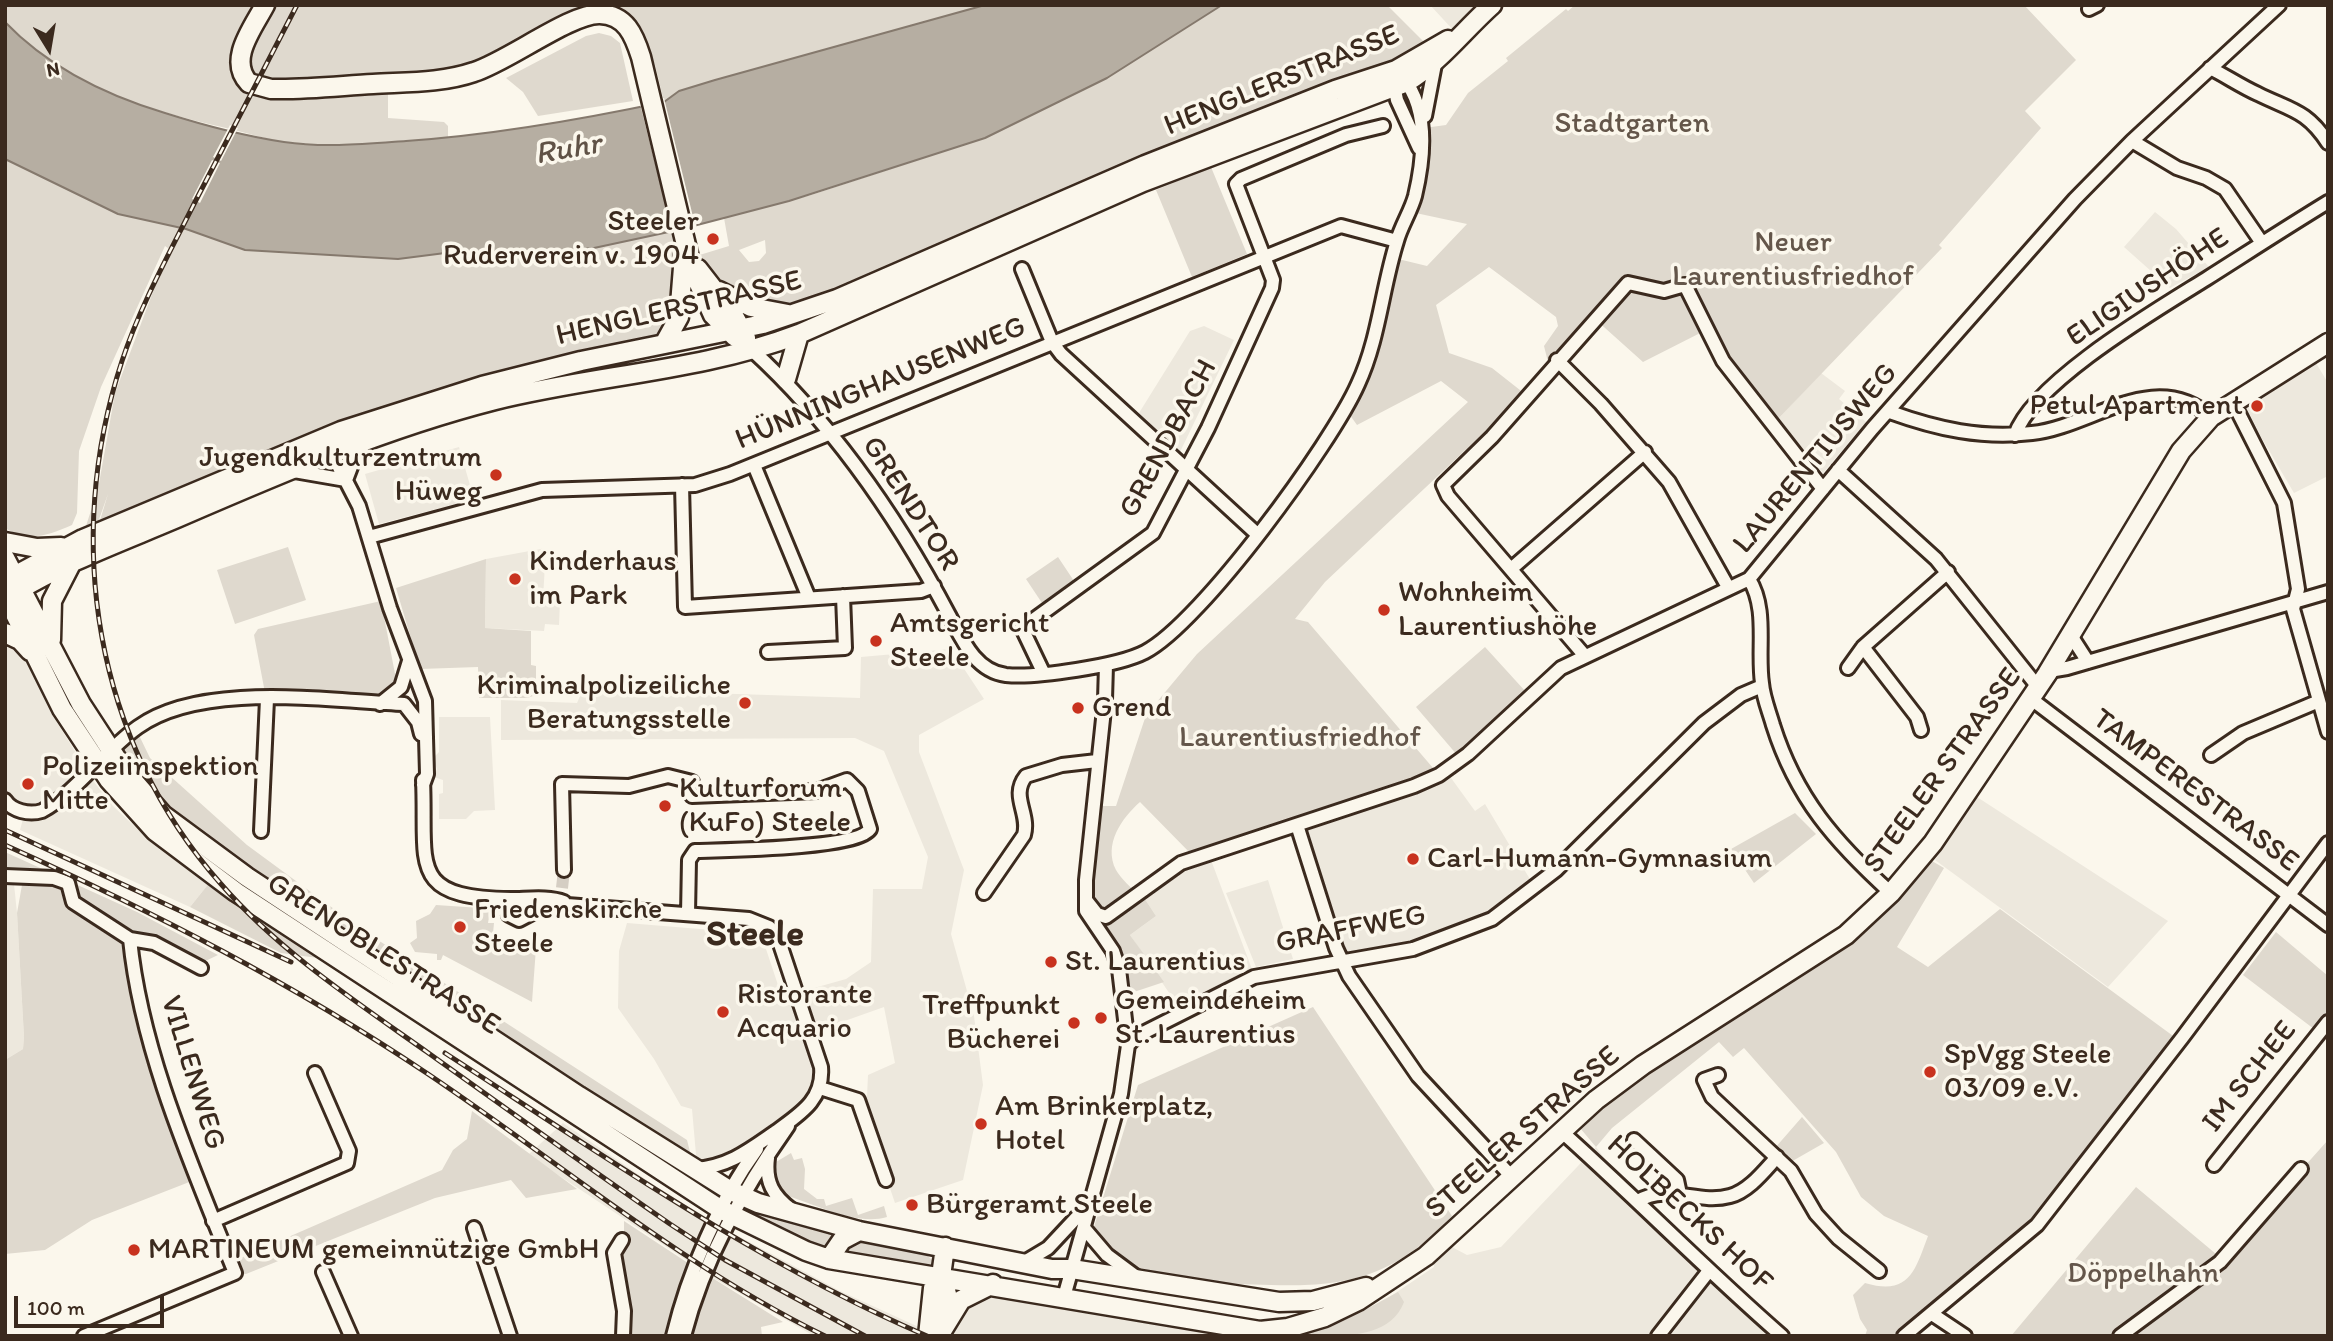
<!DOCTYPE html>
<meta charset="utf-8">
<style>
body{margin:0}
#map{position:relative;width:2333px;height:1341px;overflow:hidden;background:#fbf7ec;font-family:Itim,sans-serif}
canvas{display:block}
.frame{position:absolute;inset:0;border:7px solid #3b2a1e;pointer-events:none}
.north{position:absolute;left:14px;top:14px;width:70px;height:70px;-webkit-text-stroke:5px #fbf7ec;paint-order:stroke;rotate:169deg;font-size:19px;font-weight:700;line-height:28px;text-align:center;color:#3b2a1e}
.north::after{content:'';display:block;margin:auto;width:24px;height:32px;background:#3b2a1e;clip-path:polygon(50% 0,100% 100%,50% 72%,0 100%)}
.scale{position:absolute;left:14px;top:1296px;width:150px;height:32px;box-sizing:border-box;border:4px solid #3b2a1e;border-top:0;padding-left:9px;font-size:21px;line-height:24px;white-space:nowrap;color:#3b2a1e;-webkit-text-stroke:5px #fbf7ec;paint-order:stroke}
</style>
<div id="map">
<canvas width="2333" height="1341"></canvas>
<div class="frame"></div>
<div class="north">N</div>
<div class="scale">100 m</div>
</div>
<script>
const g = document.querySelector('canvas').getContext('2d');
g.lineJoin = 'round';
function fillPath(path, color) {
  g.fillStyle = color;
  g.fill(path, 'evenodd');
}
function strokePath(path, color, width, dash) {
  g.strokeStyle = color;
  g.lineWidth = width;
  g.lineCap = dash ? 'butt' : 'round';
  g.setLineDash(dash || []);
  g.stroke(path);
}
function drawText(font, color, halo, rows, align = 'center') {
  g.font = font + ' Itim,sans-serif';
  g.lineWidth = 7;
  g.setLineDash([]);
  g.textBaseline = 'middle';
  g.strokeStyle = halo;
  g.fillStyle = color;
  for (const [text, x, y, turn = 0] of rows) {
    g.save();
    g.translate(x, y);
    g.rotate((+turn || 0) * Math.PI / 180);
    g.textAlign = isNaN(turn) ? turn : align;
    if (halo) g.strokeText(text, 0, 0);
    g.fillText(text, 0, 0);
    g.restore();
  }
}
fillPath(new Path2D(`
 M1430 5H1487L1455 32Z
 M2155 212 2176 229 2209 267 2170 288 2124 247Z
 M1204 326 1234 340 1180 452 1139 413 1190 331Z
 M2313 358 2328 383V476L2294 493 2241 403Z
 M1821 373 1845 391 1839 399 1866 422 1823 473 1778 419Z
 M459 447 474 499 379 524 365 474Z
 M546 548 543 598 560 600 559 625 545 624 544 631 485 628 486 559Z
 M5 644 28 662 58 724 94 782 113 806 147 838 178 860 214 877 190 907 20 830 23 819 5 807Z
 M951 649 984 699 919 735V752L964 870 951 934 974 1016 983 1085 963 1180 895 1203 866 1118 868 1075 895 1063 884 1007 808 1034 818 1067 810 1100 726 1163 697 1166 692 1109 681 1106 654 1059 618 1008 619 951 627 923 761 934 782 997 846 979 871 962 873 889H922L928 857 884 751 855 738 501 740V700L577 703 583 689 860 698 861 657Z
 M439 717H490L495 810 474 811 466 819H439V794L443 793V780L434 777 437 769 433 758 439 752Z
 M1446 771 1475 811 1485 804 1534 886 1489 916 1435 940 1339 958 1298 825Z
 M1977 797 2168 921 2108 987 1935 860Z
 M1208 852 1253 972 1182 1012 1130 935 1156 916 1141 893Z
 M1268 880 1293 959 1256 967 1226 893Z
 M5 882 14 884 17 913 24 1037 23 1049 5 1060Z
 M563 1123 692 1211 840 1291 934 1334 941 1277 1199 1324 1214 1336H814L715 1279 528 1155Z
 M1596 1147 1640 1207 1783 1336H1320L1357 1319 1434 1267 1433 1237 1467 1255 1501 1247Z`), '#ede8dd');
fillPath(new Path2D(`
 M5 5H985L715 80 679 91 664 102 655 65 639 29 606 8 439 91 388 93V118L444 122 448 126V138C394 142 342 148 288 142 268 140 247 133 226 128 145 110 64 84 5 22Z
 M1222 5H1387L1431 49 791 308C751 307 720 286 693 257L729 246 724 218 811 195 985 138 1107 78ZM765 240 766 253 759 261 749 262 739 250Z
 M1575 5H2024L2076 60 2025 111 2041 128 1939 245 1942 248 1778 419 1730 359 1714 326 1643 362 1595 319 1549 366 1544 346 1558 326 1556 317 1489 267 1436 305 1449 353 1492 368 1525 394 1325 582 1295 619 1308 622 1439 775 1194 857 1140 802C1122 818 1103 844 1116 870 1121 879 1131 887 1138 895L1141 893 1156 916 1130 935 1164 982 1125 995 1089 891 1101 806H1116L1146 715 1197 654 1468 402 1441 381 1357 425 1347 411 1394 258 1427 266 1467 224 1411 212 1424 128 1446 125 1468 93 1508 61 1506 58 1566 9 1568 11Z
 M599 33 611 36 620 43 633 101 538 116 523 92 506 78 586 36Z
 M5 159 117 214 186 229 245 250 398 259 461 251 556 252 678 230 688 263 662 342 481 387 98 527 108 494 96 528 84 532 98 489 115 393 169 249 165 246 101 387 79 451 77 513 72 525C49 535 28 543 5 528Z
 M1211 167 1247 254 1192 277 1156 190Z
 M288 547 306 600 235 624 217 570Z
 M1058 557 1074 581 1042 603 1026 579Z
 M486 559 485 628 531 631V665L536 666V695L527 698H479L478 667 420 669 396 588Z
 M381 601 396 679 379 701 266 698 254 635 258 629Z
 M1485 647 1526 692 1458 756 1416 707Z
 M136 729 150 758 247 845 364 931 687 1140 694 1168 202 845 111 751Z
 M1795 813 1816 834 1754 883 1731 849Z
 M5 852 137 912 218 955 197 965 123 936 140 1009 197 1179 92 1220 45 1250 5 1254V1060L23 1049 24 1037 17 913 22 885 68 883 5 872Z
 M1925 857 1944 868 1897 947 1928 967 2000 909 2180 1041 2037 1226 1902 1336H1865L1867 1330 1860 1319 1853 1295 1865 1283C1909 1296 1915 1271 1928 1236L1884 1216 1861 1197 1836 1152 1744 1048 1733 1057 1719 1042 1612 1128 1596 1147 1580 1128 1596 1100 1820 953Z
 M214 877 340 961 281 953 190 907Z
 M436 905 496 909 498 913 489 917 488 923H494L492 944 536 948 532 1002 443 955 441 960H437V954L415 952 410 943 417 938 416 921 430 914Z
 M2276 932 2328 976V1012L2314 1029 2243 975Z
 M1313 1007 1452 1216C1379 1295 1317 1287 1217 1283 1199 1282 1163 1285 1148 1280 1126 1272 1107 1247 1093 1230L1138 1085Z
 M472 1111 577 1189 526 1198 511 1180 435 1198 246 1274 235 1273 231 1262 442 1170 453 1150 467 1139Z
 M1802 1117 1824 1143 1789 1163 1775 1148Z
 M2328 1140V1336H2011L2136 1187 2222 1259Z
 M791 1153 794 1160 802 1158 805 1169 804 1189 817 1199H824L826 1206 852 1198 858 1215 884 1206 887 1217C857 1226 817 1205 788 1196L779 1189 771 1171 776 1162Z
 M760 1211 860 1240 894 1243 923 1251 935 1263 931 1270C867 1258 818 1247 757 1221Z
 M624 1221 694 1267 683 1336H624L615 1254 624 1242Z
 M706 1274 783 1322 761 1327 762 1336H685Z
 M1398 1292 1404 1302C1389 1341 1337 1336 1299 1336L1361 1312Z`), '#dfd9ce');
const water = new Path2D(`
 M985 5H1222L1107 78 985 138 789 201 678 230 594 248 532 253 461 251 398 259 245 250 186 229 118 214 5 159V22C49 68 105 95 165 113 203 125 244 136 284 142 324 148 365 144 406 141 493 135 579 120 664 102L679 91 715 80Z`);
fillPath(water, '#b6aea2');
strokePath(water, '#85796d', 2);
fillPath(new Path2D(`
 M664 98 696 229 673 235 640 104Z
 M230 125 238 128 221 161 213 157Z
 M212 160 220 163 200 203 192 199Z`), '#fbf7ec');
strokePath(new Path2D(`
 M562 888 564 870`), '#d5cec3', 12, [12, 6]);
const street = new Path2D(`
 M2089 9 2097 5
 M2210 68C2226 76 2242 87 2258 94 2290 110 2307 110 2328 143
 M1393 80 1397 100 1419 148
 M1425 116 1435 64
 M2132 141 2177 168 2206 178 2225 189 2262 243
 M1022 269 1052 342 1061 354 1257 534
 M752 350C834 425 897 517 949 615 962 639 975 671 1006 675 1036 678 1118 666 1145 652 1201 623 1332 443 1358 384 1379 339 1382 288 1397 241 1401 226 1411 211 1415 196 1424 158 1429 109 1403 78
 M1557 360 1601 404 1669 482 1728 587
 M2233 402 2284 503 2298 589 2293 609 2328 732
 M1890 412C1937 429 1982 439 2032 433 2092 427 2153 367 2211 417
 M2015 435C2033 382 2158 309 2206 279 2247 253 2287 227 2328 202
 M329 448 359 506 390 608 425 701 427 774 423 785
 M754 465 809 598
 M1838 470 1936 559 2038 687
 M294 471 346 480
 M346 480 354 459 367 440
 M682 485 685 607 921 591 934 586
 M369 537 542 490 695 485 730 474 1341 226 1397 241
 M1511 569 1645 452
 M1749 579C1768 609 1757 649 1762 683 1763 697 1769 711 1773 725 1796 798 1835 842 1891 893
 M2070 634 2088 662
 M1863 647 1917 717 1921 730
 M768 652 845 648 843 596
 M1585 656 1448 496 1443 485 1492 437 1628 283 1664 291 1685 285 1723 361 1823 489
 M1848 668 1863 647 1948 572
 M2049 671 2067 668 2328 592
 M1043 672 1022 628 1153 533 1208 428 1272 288 1273 280 1236 184 1241 179 1346 135 1383 126
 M2030 698 2328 925
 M380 704 401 687 409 661
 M404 704 418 722 421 734
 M2211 755 2243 733 2319 701
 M423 780C427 864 406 898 511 899 527 899 549 896 564 902
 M5 800C12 811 29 815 42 811 78 791 104 751 138 727 202 681 329 701 404 704
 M1297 825 1336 948 1349 976 1418 1076 1511 1176
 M261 831 267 699
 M564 870 562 784 629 786 668 776 692 782
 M5 876 54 878 68 883 73 902 130 939C141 1052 193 1168 235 1273L84 1336
 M984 893 1024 835C1030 813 1010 796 1026 776L1062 765 1097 761
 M525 899 511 905 509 915 519 920 538 910 567 905 749 919 769 927 777 935 821 1067C824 1101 798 1115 774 1133 748 1151 729 1166 696 1169
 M1086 900 1097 914 1106 917 1181 863 1414 786 1439 775 1468 754 1561 668 1749 579 1872 429 2075 199 2132 141 2279 5
 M688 914 689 860 695 851C722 850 858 849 870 829L858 791 847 780 817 791 692 796
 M130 939 154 943 201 968
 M1128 1045 1137 1036 1254 977 1413 949 1492 919 1556 870 1704 723 1741 695 1762 686
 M1718 1075 1704 1080 1712 1097 1791 1171 1816 1214 1838 1238 1879 1271
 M820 1088 858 1100 886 1180
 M1561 1131C1636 1198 1706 1270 1782 1336
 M1634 1140 1677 1180 1680 1194
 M768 1158C765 1182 773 1196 792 1210
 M2214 1165 2328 1022
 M1638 1201C1668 1183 1698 1205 1730 1196 1749 1191 1764 1171 1777 1157
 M213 1221 347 1163 349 1151 315 1073
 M474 1228 510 1336
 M1084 1228 1107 1255 1138 1278
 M622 1240 614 1253 624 1311 623 1336
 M1023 1263 1048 1248 1076 1218 1088 1212
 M323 1272 351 1336
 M1064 1297 1121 1094 1128 1045 1119 969 1113 951 1086 911V880L1105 700 1106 665
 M1932 1314 1965 1336
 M673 1336C688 1273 719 1201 757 1149
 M684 1336C704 1259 743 1190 788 1126
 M1658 1336 1708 1272
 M1904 1336 2037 1225 2182 1038 2328 843
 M2120 1336 2220 1262 2301 1169`);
const secondary = new Path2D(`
 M265 5C253 28 227 60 249 83L271 89C305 90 339 86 373 84 406 82 442 83 474 72 507 62 571 13 600 14 626 15 634 35 641 57L691 266 713 315 735 337
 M698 269 733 314 746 338
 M719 291 751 307 788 314
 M664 344 679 317 684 255
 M786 379 799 334
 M5 542 37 548 61 547
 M5 558 81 704 124 770 163 815 247 877 579 1096 729 1190 758 1203 859 1231 1052 1269H1072L1279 1302 1313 1301 1366 1287
 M5 581 83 539 341 431 482 386 581 361 763 324 837 299 1145 165 1335 90 1396 70 1448 40
 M14 593C65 562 123 541 177 518 281 473 385 428 495 400 595 375 702 371 799 334L1143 182 1407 82C1440 62 1463 31 1492 5
 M5 594 62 709 109 780 155 831 236 892 720 1209 806 1251 829 1259 1260 1331 1288 1328 1325 1317 1358 1301 1426 1256 1596 1100 1643 1065 1846 935 1891 893 1933 843 2047 674 2181 451 2211 417 2328 343
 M5 633 20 640 30 651
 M51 640 52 601 71 564
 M829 1259 842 1240 859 1231
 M941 1276 947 1294 943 1324
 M942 1331 961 1300 993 1284
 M928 1336 933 1288 941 1276 945 1247`);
strokePath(street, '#3b2a1e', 18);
strokePath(secondary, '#3b2a1e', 23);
strokePath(street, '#fbf7ec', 12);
strokePath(secondary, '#fbf7ec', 18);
const rail = new Path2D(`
 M297 5C263 71 229 136 195 202 169 254 140 306 122 361 63 540 94 741 221 884 279 951 355 1001 427 1052 508 1110 589 1168 670 1224L725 1260 865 1336
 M5 830 291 962
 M5 845C154 912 292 983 428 1074 559 1162 682 1266 825 1336
 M445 1053C601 1154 755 1262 927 1336`);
strokePath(rail, '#3b2a1e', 5);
strokePath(rail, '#fbf7ec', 2.5, [8]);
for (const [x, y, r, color] of [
 [713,239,7,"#c8321e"],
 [2257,406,7,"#c8321e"],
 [496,475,7,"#c8321e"],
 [515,579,7,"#c8321e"],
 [1384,610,7,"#c8321e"],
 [876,641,7,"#c8321e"],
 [745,703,7,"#c8321e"],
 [1078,708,7,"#c8321e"],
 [28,784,7,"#c8321e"],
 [665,806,7,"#c8321e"],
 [1413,859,7,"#c8321e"],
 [460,927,7,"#c8321e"],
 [1051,962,7,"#c8321e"],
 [723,1012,7,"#c8321e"],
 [1101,1018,7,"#c8321e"],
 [1074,1023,7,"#c8321e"],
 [1930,1072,7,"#c8321e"],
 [981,1124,7,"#c8321e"],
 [912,1205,7,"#c8321e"],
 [134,1250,7,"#c8321e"]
]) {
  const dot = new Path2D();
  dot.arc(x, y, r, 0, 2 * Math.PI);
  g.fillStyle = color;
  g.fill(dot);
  strokePath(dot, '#fbf7ec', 2.5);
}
drawText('30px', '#3b2a1e', '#fbf7ec', [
 ["HENGLERSTRASSE",1282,81,-22],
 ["ELIGIUSHÖHE",2148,288,-34],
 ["HENGLERSTRASSE",679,309,-13],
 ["HÜNNINGHAUSENWEG",881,384,-22],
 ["GRENDBACH",1169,439,-62],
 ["LAURENTIUSWEG",1816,459,-50],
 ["GRENDTOR",910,504,57],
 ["STEELER STRASSE",1943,771,-54],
 ["TAMPERESTRASSE",2195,791,37],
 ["GRAFFWEG",1351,930,-11],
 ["GRENOBLESTRASSE",383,955,33],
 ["VILLENWEG",192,1073,73],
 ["IM SCHEE",2250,1077,-52],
 ["STEELER STRASSE",1523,1133,-41],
 ["HOLBECKS HOF",1689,1214,43]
]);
drawText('30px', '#64564a', '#fbf7ec', [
 ["Stadtgarten",1632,124],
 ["Neuer",1793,243],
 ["Laurentiusfriedhof",1793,277],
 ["Laurentiusfriedhof",1300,738],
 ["Döppelhahn",2143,1274]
]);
drawText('30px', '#3b2a1e', '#fbf7ec', [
 ["Steeler",699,222,"right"],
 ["Ruderverein v. 1904",699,256,"right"],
 ["Petul Apartment",2243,406,"right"],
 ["Jugendkulturzentrum",482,458,"right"],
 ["Hüweg",482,492,"right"],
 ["Kinderhaus",529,562],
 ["im Park",529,596],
 ["Wohnheim",1398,593],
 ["Laurentiushöhe",1398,627],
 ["Amtsgericht",890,624],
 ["Steele",890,658],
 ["Kriminalpolizeiliche",731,686,"right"],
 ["Beratungsstelle",731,720,"right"],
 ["Grend",1092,708],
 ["Polizeiinspektion",42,767],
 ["Mitte",42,801],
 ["Kulturforum",679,789],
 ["(KuFo) Steele",679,823],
 ["Carl-Humann-Gymnasium",1427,859],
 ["Friedenskirche",474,910],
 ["Steele",474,944],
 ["St. Laurentius",1065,962],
 ["Ristorante",737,995],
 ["Acquario",737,1029],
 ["Gemeindeheim",1115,1001],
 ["St. Laurentius",1115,1035],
 ["Treffpunkt",1060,1006,"right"],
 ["Bücherei",1060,1040,"right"],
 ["SpVgg Steele",1944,1055],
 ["03/09 e.V.",1944,1089],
 ["Am Brinkerplatz,",995,1107],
 ["Hotel",995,1141],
 ["Bürgeramt Steele",926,1205],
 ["MARTINEUM gemeinnützige GmbH",148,1250]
], 'left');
drawText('italic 32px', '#605246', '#fbf7ec', [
 ["Ruhr",568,150,-10]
]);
drawText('bold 37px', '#3b2a1e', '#fbf7ec', [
 ["Steele",755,936]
]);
</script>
